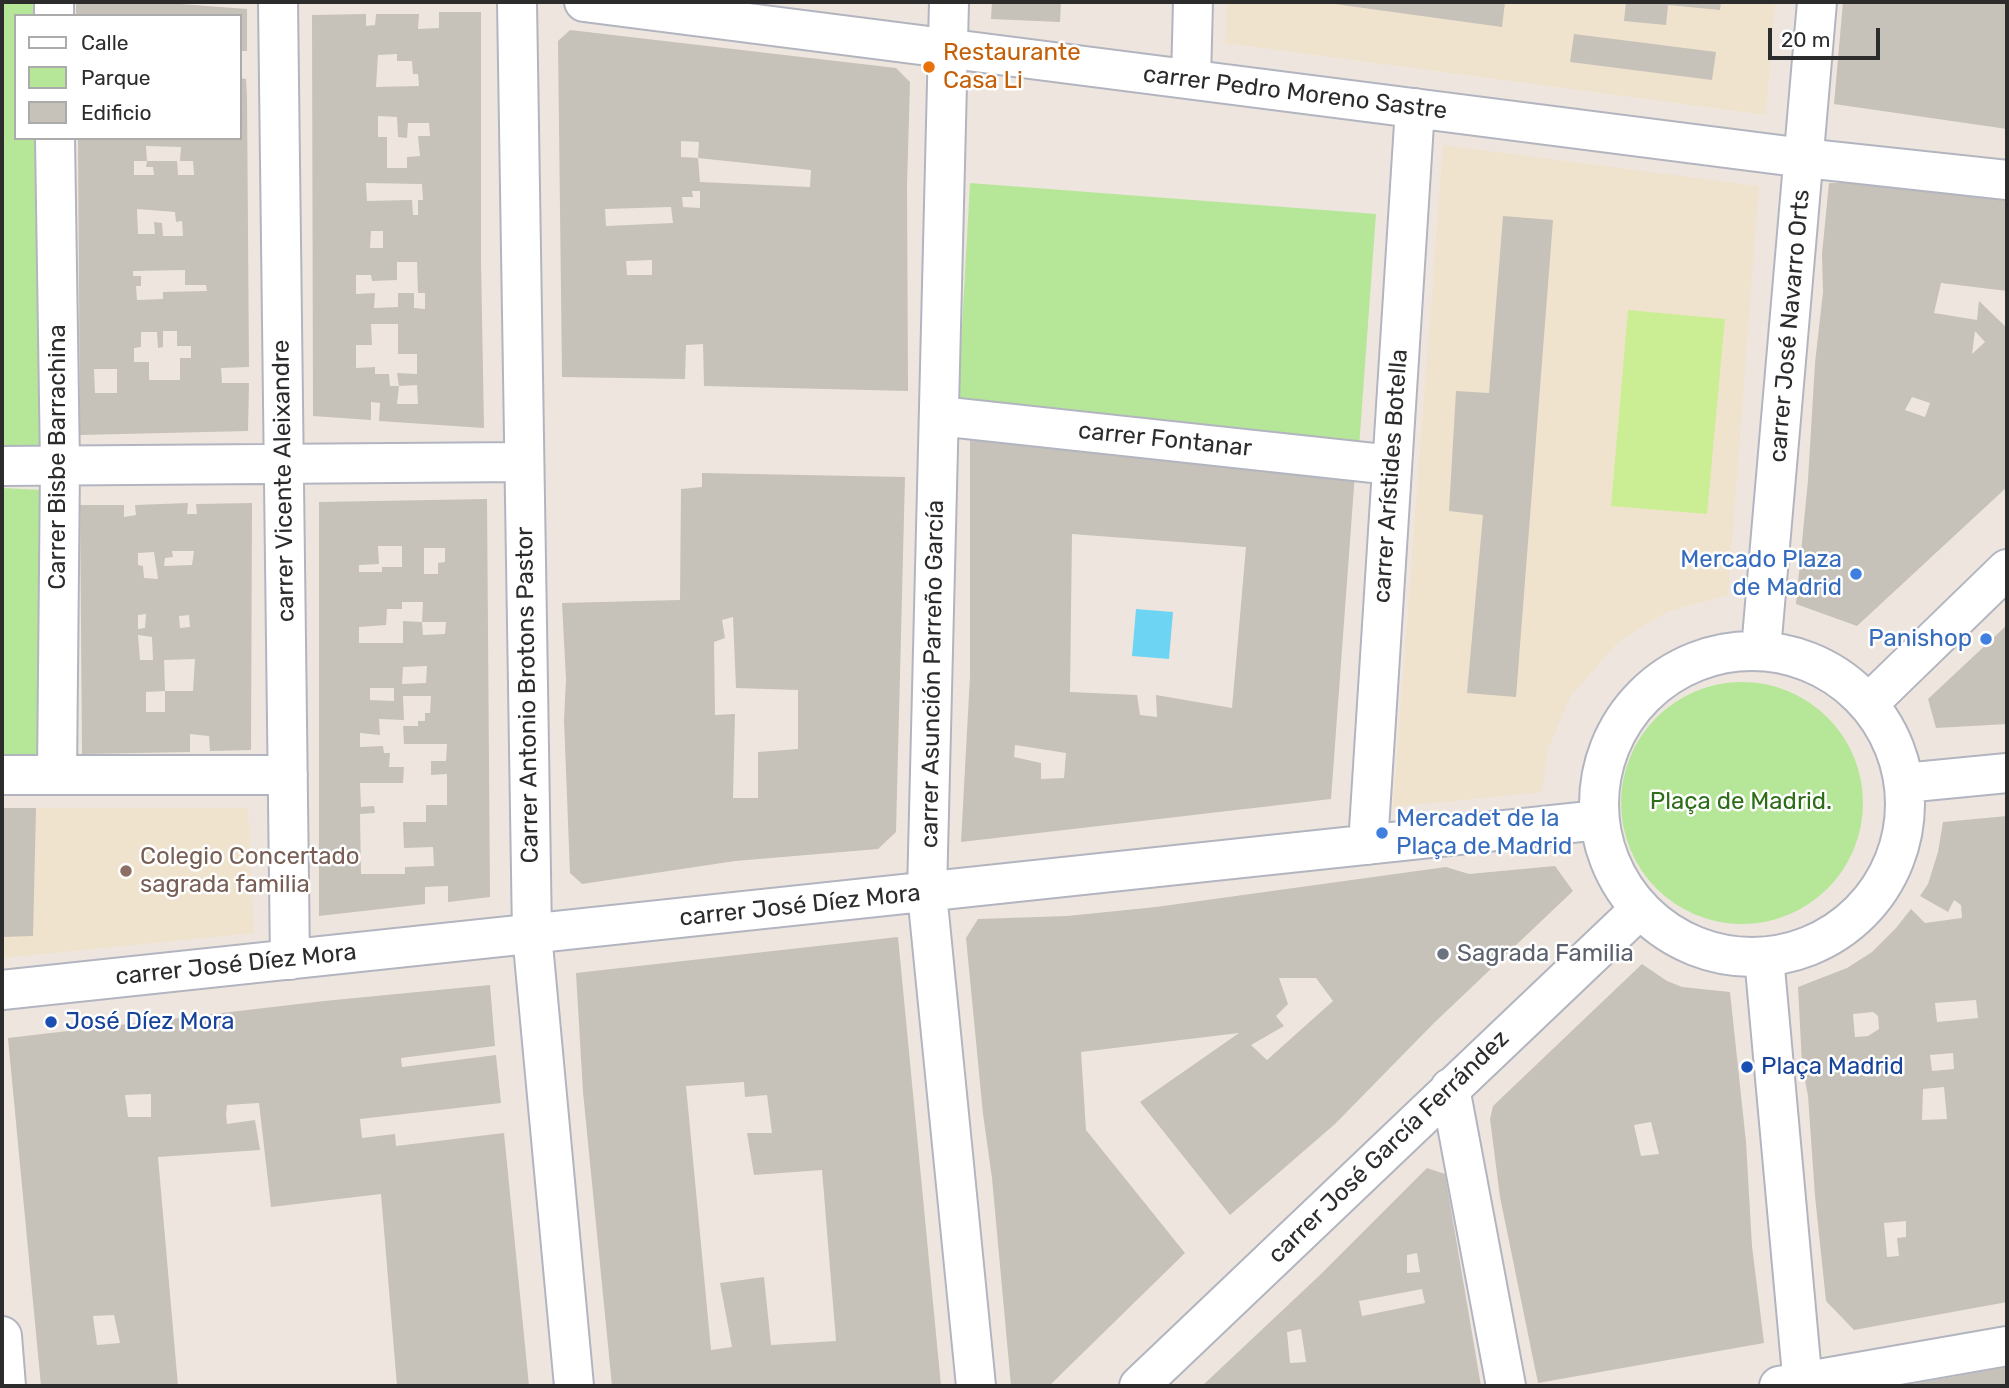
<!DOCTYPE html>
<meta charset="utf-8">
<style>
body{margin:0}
#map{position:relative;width:2009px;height:1388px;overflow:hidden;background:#eee6de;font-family:Rubik,sans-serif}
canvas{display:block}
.frame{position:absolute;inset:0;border:4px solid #2c2c2c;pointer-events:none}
.legend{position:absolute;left:14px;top:14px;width:228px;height:126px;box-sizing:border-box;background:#fff;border:2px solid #ababab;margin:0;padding:9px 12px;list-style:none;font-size:21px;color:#2c2c2c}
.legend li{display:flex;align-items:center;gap:14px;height:35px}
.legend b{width:35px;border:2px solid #ababab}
.scale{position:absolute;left:1768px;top:28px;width:112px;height:32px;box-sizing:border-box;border:4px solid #2c2c2c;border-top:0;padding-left:9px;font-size:21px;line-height:24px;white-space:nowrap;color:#2c2c2c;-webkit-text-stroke:5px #fff;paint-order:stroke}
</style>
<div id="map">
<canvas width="2009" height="1388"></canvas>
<div class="frame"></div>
<ul class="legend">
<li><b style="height:9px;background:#fff"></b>Calle</li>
<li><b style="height:19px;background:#b6e698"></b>Parque</li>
<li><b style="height:19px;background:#c6c1b9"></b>Edificio</li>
</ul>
<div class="scale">20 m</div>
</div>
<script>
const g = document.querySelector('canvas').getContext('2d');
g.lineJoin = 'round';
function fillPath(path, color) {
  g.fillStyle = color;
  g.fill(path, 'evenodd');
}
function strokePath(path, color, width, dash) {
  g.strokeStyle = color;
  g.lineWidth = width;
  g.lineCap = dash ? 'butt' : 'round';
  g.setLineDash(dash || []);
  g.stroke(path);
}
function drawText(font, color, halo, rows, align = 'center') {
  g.font = font + ' Rubik,sans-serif';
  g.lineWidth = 5;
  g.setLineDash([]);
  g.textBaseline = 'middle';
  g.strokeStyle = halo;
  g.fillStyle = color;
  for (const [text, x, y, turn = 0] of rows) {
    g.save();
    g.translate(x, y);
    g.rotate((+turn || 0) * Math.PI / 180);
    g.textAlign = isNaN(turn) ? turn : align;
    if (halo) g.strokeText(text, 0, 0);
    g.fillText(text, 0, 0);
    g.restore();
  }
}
fillPath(new Path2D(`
 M1227 2H1775L1766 115 1225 43Z
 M1443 145 1759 186 1728 595 1667 612 1618 642 1570 697 1548 750 1542 792 1393 807Z
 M2 808H248L254 933 2 958Z`), '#f0e3cd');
fillPath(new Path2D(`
 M2 2H37V16H16V138H39L44 450 2 449Z
 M970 183 1376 214 1358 461 957 418Z
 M2 488 44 490 43 760 2 759Z
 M1621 803a121 121 0 1 1 242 0a121 121 0 1 1-242 0Z`), '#b6e698');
fillPath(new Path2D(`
 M1628 310 1725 319 1707 514 1611 506Z`), '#cbee94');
fillPath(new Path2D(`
 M1136 609 1173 612 1169 659 1132 656Z`), '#6dd5f3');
fillPath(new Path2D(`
 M76 2H154L247 9V51H240V16H76Z
 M992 2H1061L1060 22 991 19Z
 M1320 2H1505L1502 27Z
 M1626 2H1721L1720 10 1668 5 1666 25 1624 21Z
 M1843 2H2007V129L1834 104Z
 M439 12H481V261L484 428 379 421 380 403 371 402V420L313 416 312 15 366 14V26L375 25 376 14H419L418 29 439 28ZM397 54V61H412L413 74H418L419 86 376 87 378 55ZM378 116 397 117 398 137 407 138 408 123H429L430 136H418L420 156 407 157V168H387V137H378ZM366 183 422 184 423 200H418V215H413L412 200 367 201ZM371 231H383V248H370ZM397 262H417L418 293H425V309L414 308V293H398V307L374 308 375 293 356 294V275H371L372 281 397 280ZM371 324H398V354H417V374L397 373 399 386 417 385 418 404H397L399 386H390L389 374H375V367L356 368V345H372Z
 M570 30 896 68 910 82 907 186 908 391 704 386 703 344 686 345 685 379 562 377 558 41ZM681 141 699 142 698 158 681 157ZM698 158 811 170 810 187 700 182ZM692 191H700V208L683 207 682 197H693ZM671 207 673 223 606 226 605 209ZM652 260V275H627L626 261Z
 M1574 34 1716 52 1712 80 1570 62Z
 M240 78 246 79 247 97 249 367 221 368 222 383H249L248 431 80 435 78 138H240ZM146 146 181 147 180 161H193L194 175H178L177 161H147ZM134 161H147L146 167H153L154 175H134ZM137 209 175 212 176 222 182 221 183 236H163L162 223 154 222 155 234H138ZM185 270V285H206L207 291 163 292V299L137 300 136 286H141V276H133V271ZM163 331H177V346H191V358H180V380H149V362H134V348L141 347V332H157L158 348 163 347ZM94 369H117V393H95Z
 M1829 183H1866L2007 200V291L1941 283 1934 313 1977 320 1979 301 2007 328V487L1857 626 1796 604 1808 480 1815 363 1823 292 1822 254ZM1975 331 1985 342 1972 354ZM1912 397 1930 403 1925 417 1905 410Z
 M1503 216 1553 220 1516 697 1467 693 1483 515 1449 511 1456 391 1489 393Z
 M970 429 1355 473 1331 799 961 842 970 676ZM1072 534 1246 547 1232 708 1156 695 1157 717 1140 715 1137 695 1070 692ZM1015 745 1066 753 1064 778 1041 779V763L1014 757Z
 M702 473 905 477 896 832 878 849 735 861 582 884 570 873 564 720 566 679 562 603 680 600 681 489 702 487ZM733 617 736 688 798 690V749L758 752V798H733L735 714 715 715 714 642 725 638 722 620Z
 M487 499 490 897 448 902V886L425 887V904L319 916V502ZM378 546H402V567H382V572H359V565L379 564ZM424 548H445V562L438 563V574H424ZM402 602H423L422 622H446L445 634 423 635 422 622 403 621V643H359V627L386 625 387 609H402ZM427 666 426 683 402 684 403 667ZM370 688H394V701L370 700ZM403 696H431L430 713H425V721H418V726H403L404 744H447L446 761H431V775L447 774V805H426V822H403L404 848 433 847 434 866 405 867V874H361L360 814 375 813 374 806 361 807 360 783H403L404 767H389L390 753H384L383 746 360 747V733L380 735 379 719 404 720Z
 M188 503 187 514H197L196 504 252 503 251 750 210 751 209 736 190 734V752L82 754 80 505H124V517L136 515 135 505ZM172 551H194L192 565 164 566 165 558 173 557ZM154 552 158 579 144 578 143 566 138 565V553ZM146 614 145 628 138 629V615ZM189 615 190 627 180 628 179 616ZM138 635 152 637 153 660H140ZM195 659 193 691H165V712H146V692L165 691 164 660Z
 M2007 625V724L1936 728 1928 699Z
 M2 808H36L33 936 2 937Z
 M2007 816V1302L1854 1330 1826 1301 1815 1196 1808 1096 1802 1064 1798 987 1847 968 1872 952 1896 928 1911 909 1925 923 1962 918 1961 905 1954 900 1948 912 1920 896 1928 884 1938 852 1943 822ZM1976 1000 1978 1018 1937 1022 1935 1003ZM1873 1012 1878 1016 1879 1029 1868 1036 1855 1037 1853 1014ZM1953 1053 1954 1069 1932 1071 1930 1055ZM1944 1087 1947 1119 1922 1120 1923 1089ZM1906 1221V1237L1897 1238 1899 1256 1887 1257 1884 1223Z
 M1555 866 1573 891 1434 1023 1335 1124 1230 1215 1140 1102 1239 1033 1081 1052 1086 1130 1185 1253 1049 1386H1011L992 1178 983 1114 966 938 978 919 1067 916 1156 907 1446 867 1469 874ZM1279 978H1316L1333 1001 1267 1060 1251 1045 1284 1026 1276 1016 1288 1004Z
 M898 937 941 1386H612L583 1092 576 973ZM744 1082 745 1097 767 1095 772 1133H747L754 1175 822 1170 836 1341 771 1345 764 1277 720 1283 732 1347 711 1350 686 1086Z
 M1642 964 1667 981 1682 987 1730 992 1746 1142 1752 1246 1764 1343 1538 1383 1500 1197 1490 1119 1493 1106ZM1651 1122 1659 1154 1641 1156 1634 1125Z
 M490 985 495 1046 401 1058 402 1067 496 1055 501 1103 360 1119 362 1138 395 1134 396 1146 504 1133 529 1386H397L381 1194 271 1207 259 1103 227 1105 226 1115 227 1124 255 1120 260 1150 158 1157 178 1386H41L8 1038 324 1001ZM151 1094V1117H128L125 1095ZM114 1315 120 1343 97 1345 93 1316Z
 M1427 1168 1445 1174 1481 1386H1202L1321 1274ZM1417 1253 1420 1272 1407 1273V1255ZM1422 1289 1425 1303 1362 1316 1359 1301ZM1301 1329 1306 1362 1290 1363 1287 1332Z
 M2007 1367V1386H1907V1385Z`), '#c6c1b9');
const street = new Path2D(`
 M54 2V16
 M278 2 290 960
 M517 2 532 934 574 1386
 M584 2 1804 158 2007 180
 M949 2 927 893 976 1386
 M1191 79 1193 2
 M55 138 60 466 57 775
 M939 416 1392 465
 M2 466 524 462
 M1761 650 1817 2
 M1599 804a153 153 0 1 1 306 0a153 153 0 1 1-306 0Z
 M1868 704 2007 569
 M2 775H288
 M1904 783 2007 773
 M1368 845 1415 108
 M1764 957 1803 1386
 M2 990 1599 820
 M1450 1088 1506 1386
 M2 1336 6 1386
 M1139 1386 1640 909
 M1779 1386 2007 1346`);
strokePath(street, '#b2b5c0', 42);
strokePath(street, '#fff', 38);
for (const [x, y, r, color] of [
 [929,67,7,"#e8710a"],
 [1856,574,7,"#3f7fe0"],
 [1986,639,7,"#3f7fe0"],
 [1382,833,7,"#3f7fe0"],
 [126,871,7,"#8d6e63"],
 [1443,954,7,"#6b7280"],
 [51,1022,7,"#1a4fb4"],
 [1747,1067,7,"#1a4fb4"]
]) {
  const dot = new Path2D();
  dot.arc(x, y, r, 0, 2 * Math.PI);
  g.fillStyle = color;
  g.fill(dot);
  strokePath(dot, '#fff', 2.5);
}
drawText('24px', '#c56008', '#fff', [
 ["Restaurante",943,53],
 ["Casa Li",943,81]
], 'left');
drawText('24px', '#2c2c2c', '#fff', [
 ["carrer Pedro Moreno Sastre",1295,93,7],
 ["carrer José Navarro Orts",1790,326,-85],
 ["carrer Fontanar",1165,440,6],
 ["Carrer Bisbe Barrachina",58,457,-90],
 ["carrer Arístides Botella",1391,476,-86],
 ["carrer Vicente Aleixandre",284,481,-91],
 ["carrer Asunción Parreño García",933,674,-89],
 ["Carrer Antonio Brotons Pastor",528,695,-91],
 ["carrer José Díez Mora",800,906,-6],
 ["carrer José Díez Mora",236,965,-6],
 ["carrer José García Ferrández",1389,1147,-44]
]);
drawText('24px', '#366cbe', '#fff', [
 ["Mercado Plaza",1842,560],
 ["de Madrid",1842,588],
 ["Panishop",1972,639],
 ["Mercadet de la",1396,819,"left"],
 ["Plaça de Madrid",1396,847,"left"]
], 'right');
drawText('24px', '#2d6d18', '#fff', [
 ["Plaça de Madrid.",1741,802]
]);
drawText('24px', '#785e54', '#fff', [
 ["Colegio Concertado",140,857],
 ["sagrada familia",140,885]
], 'left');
drawText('24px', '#5b616d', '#fff', [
 ["Sagrada Familia",1457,954]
], 'left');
drawText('24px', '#164399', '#fff', [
 ["José Díez Mora",65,1022],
 ["Plaça Madrid",1761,1067]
], 'left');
</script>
